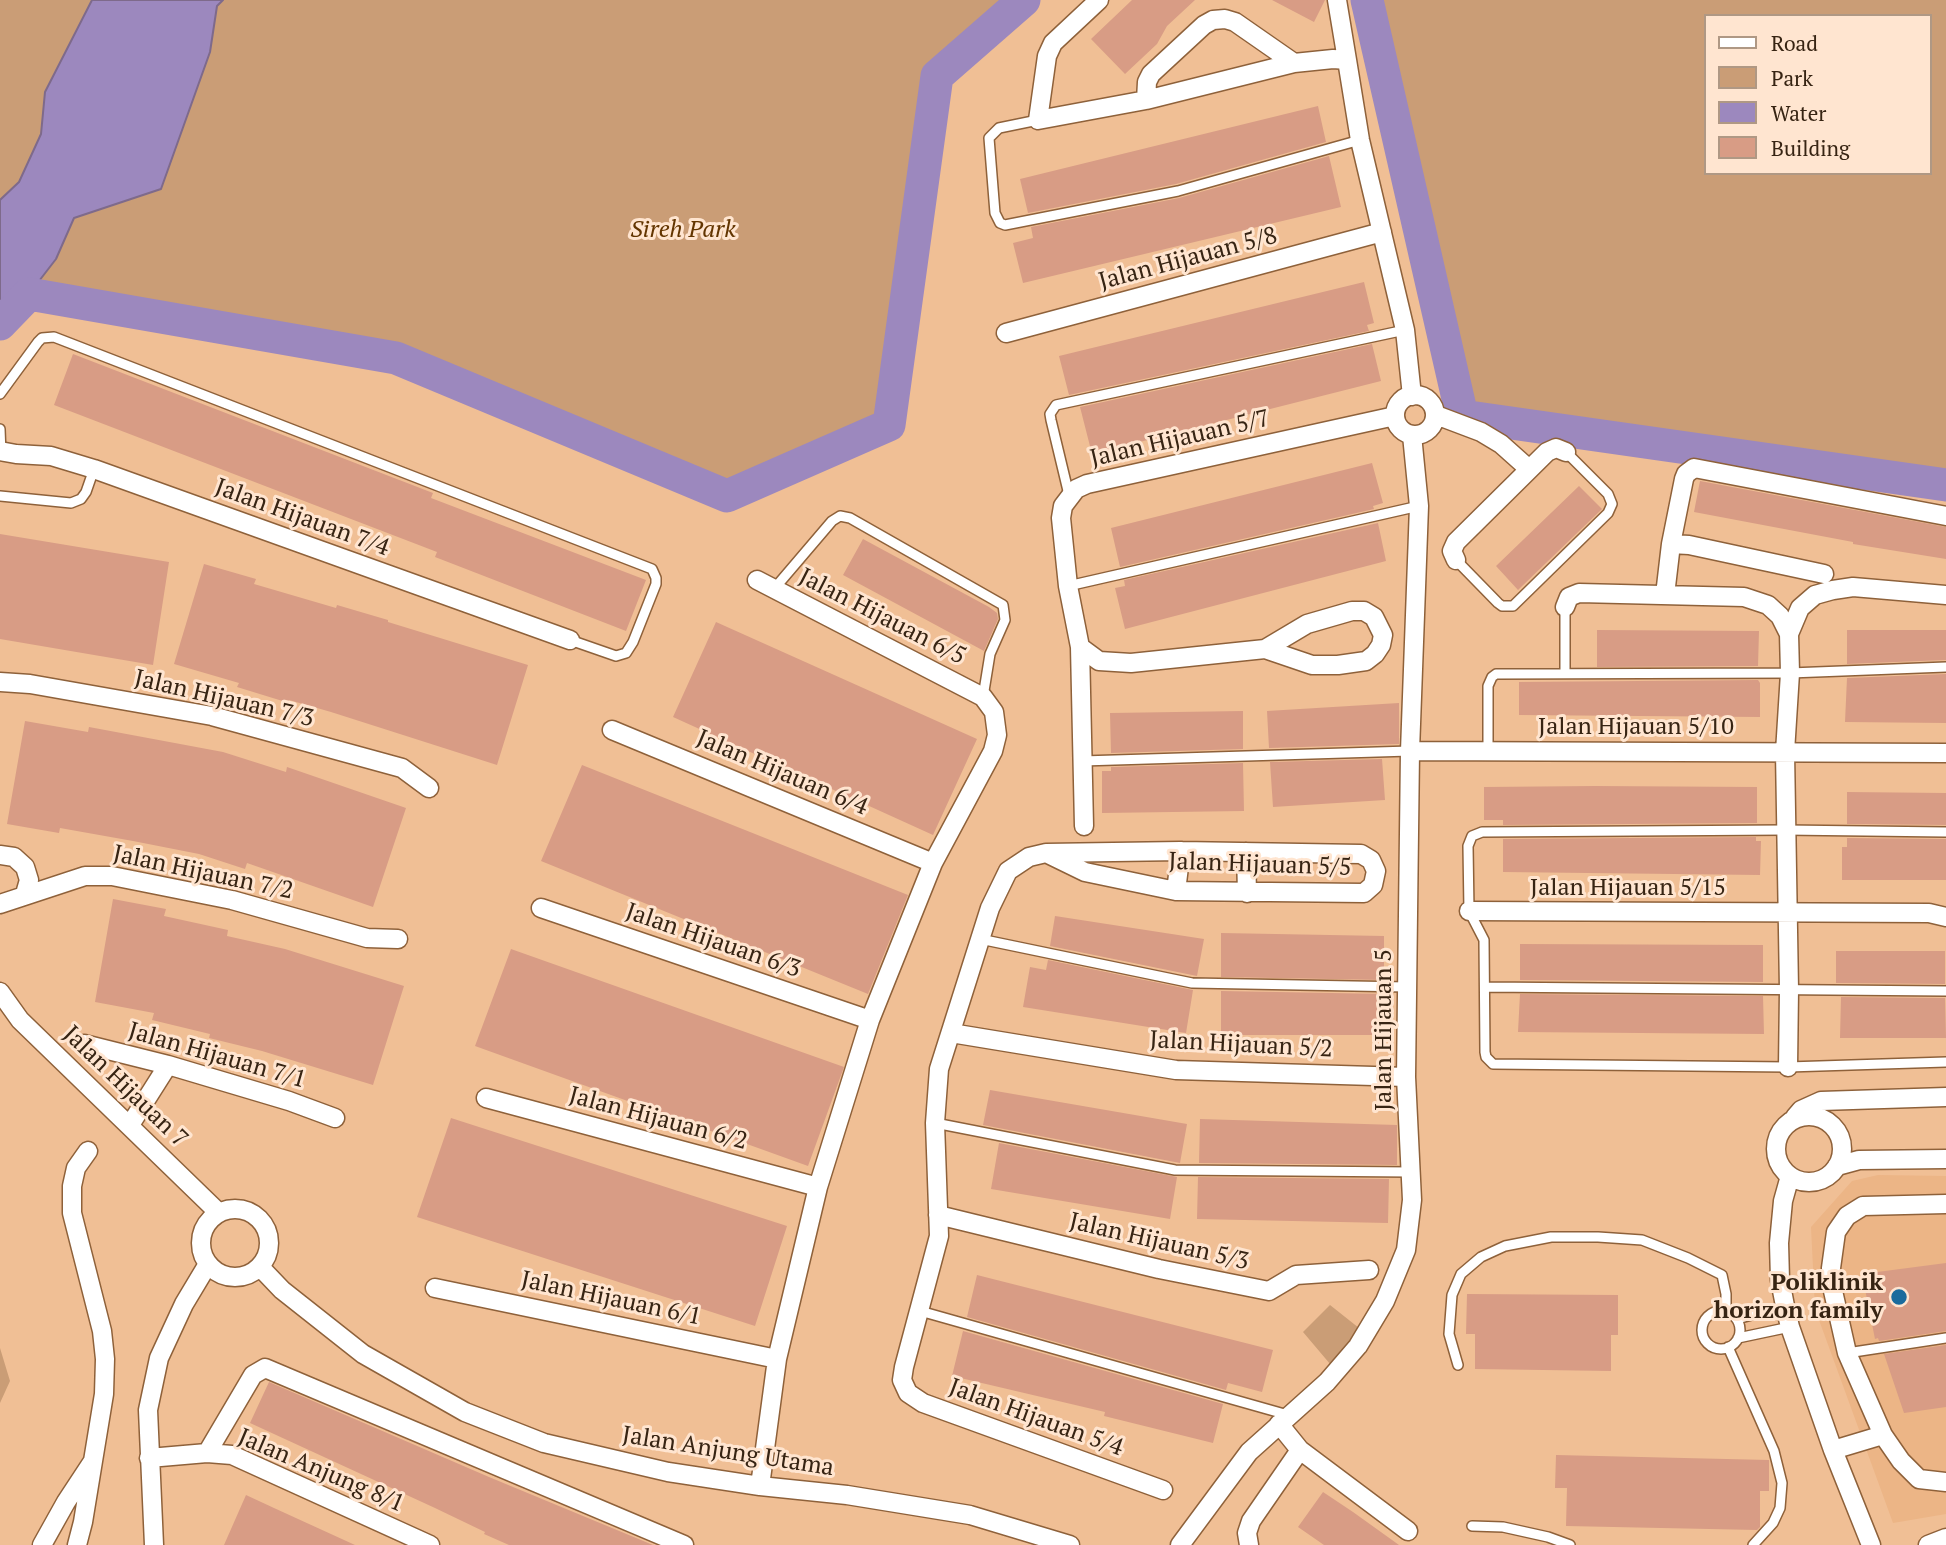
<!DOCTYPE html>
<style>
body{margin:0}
#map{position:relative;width:1946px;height:1545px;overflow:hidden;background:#f0bf95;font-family:"PT Serif",serif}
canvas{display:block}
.legend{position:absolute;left:1704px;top:14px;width:228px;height:161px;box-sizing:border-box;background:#ffe5d0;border:2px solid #af9884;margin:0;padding:9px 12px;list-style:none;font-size:21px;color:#372413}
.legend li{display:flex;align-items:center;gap:14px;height:35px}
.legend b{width:35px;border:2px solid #af9884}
</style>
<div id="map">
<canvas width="1946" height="1545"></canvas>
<ul class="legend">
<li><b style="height:9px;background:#fff"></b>Road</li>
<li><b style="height:19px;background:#ca9d76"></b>Park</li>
<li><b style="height:19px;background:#9c88be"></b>Water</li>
<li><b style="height:19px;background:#d89c85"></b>Building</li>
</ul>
</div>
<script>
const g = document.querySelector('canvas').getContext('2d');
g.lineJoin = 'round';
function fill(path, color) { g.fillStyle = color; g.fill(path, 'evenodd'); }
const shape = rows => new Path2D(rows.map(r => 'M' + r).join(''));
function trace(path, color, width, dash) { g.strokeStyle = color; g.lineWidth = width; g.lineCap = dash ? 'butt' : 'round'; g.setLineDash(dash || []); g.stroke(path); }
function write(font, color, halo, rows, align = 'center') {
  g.font = font + ' "PT Serif",serif'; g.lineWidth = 6; g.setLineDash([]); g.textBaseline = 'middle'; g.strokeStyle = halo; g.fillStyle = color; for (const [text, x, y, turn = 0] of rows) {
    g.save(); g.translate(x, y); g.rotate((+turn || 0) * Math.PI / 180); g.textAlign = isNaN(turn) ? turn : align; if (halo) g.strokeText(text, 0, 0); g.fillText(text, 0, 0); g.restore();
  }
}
fill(shape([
 [1878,1175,1946,1176,1946,1514,1893,1523,1815,1309,1811,1227,1852,1181]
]), '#ecb586');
fill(shape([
 [0,0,92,0,45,92,41,134,19,182,0,200],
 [223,0,1024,0,937,76,889,425,727,496,396,358,29,294,56,259,74,218,161,189,210,52,217,6],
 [1367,0,1946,0,1946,485,1462,416],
 [1706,16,1930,16,1930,173,1706,173],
 [1330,1305,1359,1328,1336,1371,1303,1332],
 [0,1348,10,1381,0,1403]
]), '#ca9d76');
const water = shape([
 [92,0,223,0,217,6,210,52,161,189,74,218,56,259,29,294,0,324,0,200,19,182,41,134,45,92,92,0]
]);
fill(water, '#9c88be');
trace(water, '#7e6a8b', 2);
trace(shape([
 [1367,0,1462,416,1946,485],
 [0,324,29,294,396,358,727,496,889,425,937,76,1024,0]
]), '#9c88be', 33);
fill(shape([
 [1132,0,1195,0,1167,26,1157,44,1125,74,1091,39],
 [1272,0,1325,0,1314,22],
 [1318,106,1326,142,1176,184,1028,213,1020,179],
 [1329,156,1341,207,1023,283,1013,243,1033,238,1031,227,1179,198],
 [1364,282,1374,323,1367,325,1369,331,1069,395,1059,356],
 [1372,344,1381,381,1092,454,1080,407],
 [73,354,433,493,431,498,646,580,626,631,435,557,437,552,54,405],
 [1372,463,1383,503,1373,506,1374,509,1120,567,1111,528],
 [1700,481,1946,527,1946,559,1853,544,1853,542,1694,512],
 [1579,486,1602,509,1518,590,1496,566],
 [1378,523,1386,561,1125,629,1115,588,1125,586,1124,580],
 [0,534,169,562,153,665,0,639],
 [863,539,989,607,997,613,998,619,984,651,843,575],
 [204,564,256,579,254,584,336,608,337,605,388,620,388,622,528,665,497,765,331,712,289,700,289,703,237,687,239,683,174,664],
 [716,622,977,739,933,835,673,717],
 [1597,630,1759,631,1758,666,1597,667],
 [1847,630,1946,630,1946,660,1847,664],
 [1946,674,1946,723,1845,722,1847,678],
 [1758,680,1760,683,1760,717,1519,715,1519,682],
 [1399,703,1399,744,1269,748,1267,711],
 [1243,711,1243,749,1111,753,1110,713],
 [25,721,88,732,89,727,223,752,286,772,287,767,406,808,373,907,247,863,245,869,199,854,133,841,60,828,59,833,7,824],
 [1382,759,1385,800,1273,807,1270,762],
 [1243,763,1244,811,1102,813,1102,771,1111,771,1111,767],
 [582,765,908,895,868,994,541,861],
 [1595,786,1757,787,1757,823,1503,825,1503,820,1484,820,1484,787],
 [1847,792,1946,793,1946,825,1847,824],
 [1756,837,1756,841,1761,841,1760,875,1503,872,1503,839],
 [1847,838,1946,839,1946,880,1842,880,1842,847,1847,847],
 [113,899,166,909,164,916,228,930,227,936,285,949,404,986,373,1085,262,1051,209,1038,210,1034,152,1020,154,1013,95,1002],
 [1055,916,1204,939,1197,976,1050,946],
 [1221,933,1384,936,1384,980,1221,977],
 [1520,944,1763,945,1763,982,1520,980],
 [511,949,844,1067,808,1166,475,1046],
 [1836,951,1945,951,1945,984,1836,983],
 [1048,960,1193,990,1186,1033,1023,1007,1030,967,1046,970],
 [1221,991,1387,994,1387,1035,1221,1035],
 [1520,994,1763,996,1764,1034,1518,1032],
 [1841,997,1945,998,1946,1038,1840,1038],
 [990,1090,1187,1124,1180,1163,983,1125],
 [451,1118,787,1226,755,1326,417,1217],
 [1200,1119,1397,1125,1397,1165,1199,1163],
 [999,1143,1177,1177,1170,1219,991,1189],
 [1198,1177,1389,1179,1388,1223,1197,1219],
 [1946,1263,1946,1331,1879,1341,1878,1338,1875,1339,1862,1274],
 [977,1275,1273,1350,1262,1392,1228,1383,1226,1390,967,1317],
 [1467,1294,1618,1295,1618,1335,1611,1335,1611,1371,1475,1369,1475,1334,1466,1334],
 [963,1331,1223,1404,1213,1443,1104,1416,1105,1412,952,1376],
 [1946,1345,1946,1407,1904,1413,1884,1354],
 [269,1382,489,1477,653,1545,509,1545,484,1534,485,1532,435,1508,250,1423],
 [1556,1455,1769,1460,1769,1491,1760,1491,1760,1527,1757,1530,1566,1526,1567,1488,1555,1488],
 [1323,1492,1353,1512,1399,1545,1324,1545,1298,1527],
 [246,1495,274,1508,355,1545,224,1545]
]), '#d89c85');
const lane = shape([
 [1038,120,999,128,989,138,995,213,1000,223,1005,225,1178,191,1360,140],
 [0,394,38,342,42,338,54,337,652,569,656,578,656,584,633,642,626,653,616,656,570,640],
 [0,429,1,454],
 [1069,495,1051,420,1050,414,1056,405,1405,330],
 [0,496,71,503,81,499,86,492,94,469],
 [1456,560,1498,603,1502,606,1513,606,1608,513,1612,504,1608,494,1566,452],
 [1068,586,1419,506],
 [774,589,832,521,840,516,850,518,1003,605,1005,620,990,654,983,697],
 [1565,673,1565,607],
 [1488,751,1488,686,1492,677,1496,674,1790,673,1946,667],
 [1082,761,1410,751],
 [1946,832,1785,830,1482,832,1472,836,1468,846,1469,911,1484,940,1485,1052,1486,1057,1493,1064,1788,1067,1946,1062],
 [980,939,1192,983,1407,987],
 [1485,987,1946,991],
 [935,1123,1175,1170,1411,1172],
 '1702 1330a19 19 0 1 1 38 0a19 19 0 1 1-38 0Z',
 [920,1311,1288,1415],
 [1737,1319,1785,1306],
 [1738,1338,1790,1327],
 [1728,1347,1774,1451,1782,1483,1780,1508,1773,1523,1753,1545],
 [1847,1353,1946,1338],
 [1458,1365,1449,1334,1452,1295,1461,1274,1481,1257,1505,1246,1551,1237,1598,1237,1642,1240,1688,1258,1722,1275,1726,1294,1726,1312],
 [1472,1526,1503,1527,1548,1537,1570,1545]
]);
const street = shape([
 [1099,0,1053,43,1047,56,1038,120,1146,100,1294,63,1333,59,1347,60,1360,140,1405,330,1412,396],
 [1337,0,1347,60],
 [1146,100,1147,82,1151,74,1204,25,1213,20,1225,19,1235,22,1294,63],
 [1006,333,1382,232],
 '1395 415a20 20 0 1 1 40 0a20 20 0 1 1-40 0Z',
 [1436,415,1481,432,1501,444,1529,469],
 [0,451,16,454,51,456,94,469,570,640],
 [1671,544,1684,479,1686,474,1694,468,1946,516],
 [1456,560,1452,551,1456,542,1547,452,1556,448,1566,452],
 [757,580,983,697,994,712,997,735,993,751,933,863,870,1020,818,1187,777,1359,760,1486],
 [1665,595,1671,544,1689,545,1824,574],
 [1565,607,1569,597,1579,593,1744,597,1768,605,1780,616,1789,634,1790,673,1785,752,1789,990,1788,1067],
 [1789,634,1800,608,1815,595,1833,590,1853,587,1946,595],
 [1080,647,1084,826],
 [1265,649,1312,665,1338,665,1366,661,1375,654,1381,645,1383,635,1374,617,1364,611,1352,611,1307,624,1265,649,1131,663,1099,661,1080,647,1068,586,1061,518,1063,506,1076,489,1087,484,1395,416],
 [0,682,30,684,212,716,402,768,429,788],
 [612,730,933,863],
 [1410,751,1946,753],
 [1246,852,1247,893],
 [1046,853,1085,872,1176,891,1364,893,1373,885,1376,871,1371,860,1361,854,1181,851,1046,853,1029,857,1008,871,990,908,939,1069,935,1123,939,1236,904,1367,902,1380,908,1393,923,1403,1163,1490],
 [0,855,14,857,25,867,29,880,25,894],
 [1176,891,1181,851],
 [0,904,85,876,112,876,232,900,367,938,398,939],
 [541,908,870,1020],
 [1469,911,1929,913,1946,917],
 [0,992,20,1020,219,1213],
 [951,1033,1176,1070,1406,1077],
 [84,1044,168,1065,289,1101,335,1118],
 [486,1098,818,1187],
 '1776 1149a33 33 0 1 1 66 0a33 33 0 1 1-66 0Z',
 [1795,1117,1801,1110,1821,1101,1946,1097],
 [130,1125,168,1065],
 [88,1151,76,1168,72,1186,72,1213,102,1331,105,1359,104,1394,93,1461],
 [1837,1166,1859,1160,1946,1159],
 [1790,1176,1783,1201,1779,1243,1780,1280,1785,1306,1790,1327,1833,1450,1871,1545],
 [1946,1204,1863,1206,1847,1216,1836,1232,1831,1268,1833,1291,1847,1353,1883,1435,1901,1461,1919,1479,1946,1482],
 '201 1243a34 34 0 1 1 68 0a34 34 0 1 1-68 0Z',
 [938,1215,1159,1269,1269,1291,1296,1275,1369,1270],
 [260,1267,282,1290,363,1354,465,1412,544,1443,668,1472,760,1486,847,1495,970,1515,1070,1545],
 [435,1288,777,1359],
 [1279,1424,1300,1450,1408,1531],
 [1833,1450,1883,1435],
 [207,1453,253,1375,265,1368,684,1545],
 [149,1458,207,1453,232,1455,430,1545],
 [42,1545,66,1502,93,1461,83,1522,77,1545],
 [154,1545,148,1410,159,1358,184,1304,208,1264],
 [1180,1545,1249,1452,1327,1382,1358,1346,1385,1301,1406,1250,1412,1200,1406,1077,1410,751,1419,506,1412,435],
 [1249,1545,1247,1533,1251,1521,1300,1450],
 [1928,1545,1946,1538]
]);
trace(lane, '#8e613a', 12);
trace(street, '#8e613a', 21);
trace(lane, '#fff', 9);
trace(street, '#fff', 18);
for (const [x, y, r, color] of [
 [1899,1297,9,"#1a6b9d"]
]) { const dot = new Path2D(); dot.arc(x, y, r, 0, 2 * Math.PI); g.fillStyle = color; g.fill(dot); trace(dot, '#ffe5d0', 2.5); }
write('italic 24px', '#633500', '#ffe5d0', [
 ["Sireh Park",683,230]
]);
write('24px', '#372413', '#ffe5d0', [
 ["Jalan Hijauan 5/8",1188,259,-15],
 ["Jalan Hijauan 5/7",1180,439,-13],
 ["Jalan Hijauan 7/4",302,518,20],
 ["Jalan Hijauan 6/5",882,617,27],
 ["Jalan Hijauan 7/3",224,699,13],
 ["Jalan Hijauan 5/10",1636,727],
 ["Jalan Hijauan 6/4",782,773,23],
 ["Jalan Hijauan 5/5",1260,865,2],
 ["Jalan Hijauan 7/2",203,873,12],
 ["Jalan Hijauan 5/15",1628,888],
 ["Jalan Hijauan 6/3",713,941,19],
 ["Jalan Hijauan 5",1384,1030,-90],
 ["Jalan Hijauan 5/2",1241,1045,3],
 ["Jalan Hijauan 7/1",217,1056,16],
 ["Jalan Hijauan 7",125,1087,44],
 ["Jalan Hijauan 6/2",658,1119,15],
 ["Jalan Hijauan 5/3",1159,1242,13],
 ["Jalan Hijauan 6/1",611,1299,12],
 ["Jalan Hijauan 5/4",1036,1418,20],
 ["Jalan Anjung Utama",728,1452,9],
 ["Jalan Anjung 8/1",321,1471,23]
]);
write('bold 24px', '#372413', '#ffe5d0', [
 ["Poliklinik",1883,1283],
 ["horizon family",1883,1311]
], 'right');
</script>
